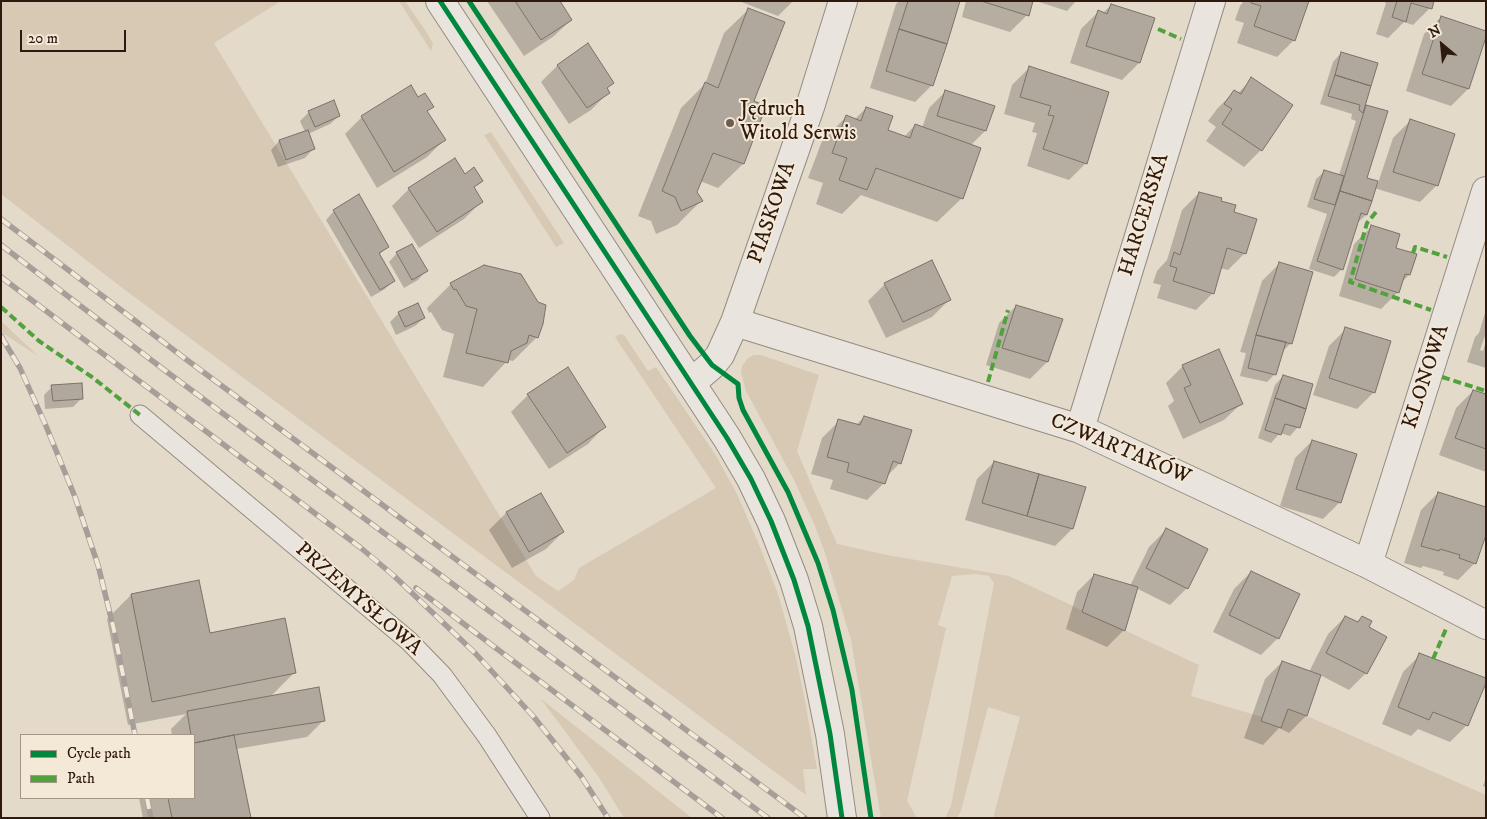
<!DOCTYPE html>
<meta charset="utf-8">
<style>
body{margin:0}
#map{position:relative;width:1487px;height:819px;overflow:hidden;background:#e4daca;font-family:"IM FELL DW Pica",serif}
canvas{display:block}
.frame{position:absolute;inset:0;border:2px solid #2e190f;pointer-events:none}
.legend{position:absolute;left:20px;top:734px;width:175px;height:65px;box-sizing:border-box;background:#f4e8d6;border:1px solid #a59586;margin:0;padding:6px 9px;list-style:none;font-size:15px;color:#2e190f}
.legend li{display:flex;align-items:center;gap:10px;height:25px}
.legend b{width:25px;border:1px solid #a59586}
.north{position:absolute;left:1417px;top:20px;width:50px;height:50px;-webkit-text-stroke:4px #f4e8d6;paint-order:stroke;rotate:332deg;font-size:14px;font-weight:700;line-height:20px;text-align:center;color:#2e190f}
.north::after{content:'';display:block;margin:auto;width:18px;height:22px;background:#2e190f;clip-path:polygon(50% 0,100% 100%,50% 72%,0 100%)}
.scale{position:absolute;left:20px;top:30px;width:106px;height:22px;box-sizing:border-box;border:2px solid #2e190f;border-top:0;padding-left:6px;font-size:15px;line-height:18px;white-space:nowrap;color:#2e190f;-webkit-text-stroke:4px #f4e8d6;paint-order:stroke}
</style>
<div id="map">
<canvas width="1487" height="819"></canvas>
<div class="frame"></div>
<ul class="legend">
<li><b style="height:6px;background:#00873e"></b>Cycle path</li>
<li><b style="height:6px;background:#52a13f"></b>Path</li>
</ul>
<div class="north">N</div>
<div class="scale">20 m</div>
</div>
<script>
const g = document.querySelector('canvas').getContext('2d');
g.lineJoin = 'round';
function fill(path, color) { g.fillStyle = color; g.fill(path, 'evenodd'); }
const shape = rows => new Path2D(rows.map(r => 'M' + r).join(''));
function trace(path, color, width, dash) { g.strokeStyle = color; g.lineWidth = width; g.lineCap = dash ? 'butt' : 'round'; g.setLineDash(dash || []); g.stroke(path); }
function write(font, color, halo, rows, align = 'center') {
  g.font = font + ' "IM FELL DW Pica",serif'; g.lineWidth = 4; g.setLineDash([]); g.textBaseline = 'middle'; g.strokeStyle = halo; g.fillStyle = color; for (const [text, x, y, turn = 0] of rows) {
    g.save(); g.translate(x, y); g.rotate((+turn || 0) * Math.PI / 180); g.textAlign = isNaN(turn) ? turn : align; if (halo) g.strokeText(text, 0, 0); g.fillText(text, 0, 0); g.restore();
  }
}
fill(shape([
 [1,1,281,1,214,43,536,576,558,591,574,580,579,568,716,488,615,337,620,334,624,335,648,371,656,367,715,454,737,494,760,547,778,594,796,658,805,701,817,769,803,769,806,795,121,287,1,194],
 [399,1,405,1,427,33,433,44,431,51],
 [491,132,564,243,556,247,484,135],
 [1,321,38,356,1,332],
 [754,355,761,355,819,375,797,451,837,544,887,555,1009,576,1199,665,1191,696,1262,717,1288,709,1307,716,1486,795,1486,818,993,818,1020,717,988,707,961,811,957,818,945,818,951,806,994,583,989,576,976,574,952,576,938,625,946,628,907,801,917,818,881,818,851,640,824,550,815,526,794,480,746,391,741,372,742,366,748,358],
 [541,699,692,818,624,818,598,776]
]), '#d7c9b4');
fill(shape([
 [487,1,558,1,571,20,554,36,524,56],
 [739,1,793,1,778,16],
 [899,1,959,1,932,85,915,102,870,88,896,4],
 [966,1,1033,1,1030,4,1027,15,1010,32,962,17],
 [1036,1,1076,1,1067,11],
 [1244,1,1308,1,1294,40,1277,57,1237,43,1244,23,1235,20,1240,6],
 [1382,1,1433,1,1430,8,1413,25,1404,22,1388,38,1376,34,1386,3],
 [1111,5,1139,63,1122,80,1070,63,1081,29,1098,12,1103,13],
 [749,9,753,102,765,107,743,164,718,188,700,181,696,192,701,201,677,225,656,234,651,221,638,216,681,108,705,84,724,33],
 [1441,17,1486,33,1468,89,1451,106,1406,91,1424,34],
 [1341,53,1364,106,1386,112,1366,179,1378,183,1393,138,1410,121,1437,185,1420,202,1374,188,1366,215,1357,223,1342,269,1334,277,1309,269,1327,214,1307,207,1316,179,1325,171,1339,175,1356,121,1351,119,1352,114,1320,104,1333,62],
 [558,65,612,83,606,89,608,93,591,110,569,124,541,82],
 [1029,68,1086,163,1069,180,1027,166,1037,133,1032,132,1035,123,1004,114,1012,85],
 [1252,79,1261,150,1244,167,1206,141,1216,127,1208,121,1217,109,1234,92,1237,94],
 [410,87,418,99,432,107,426,112,444,140,427,157,377,188,345,134,362,117],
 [946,91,985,131,971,145,962,198,937,222,861,195,842,214,816,204,823,183,808,178,822,141,846,117,854,120,866,108,887,131,904,137,915,125,922,128,929,108],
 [309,112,339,116,330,124,308,134,313,149,305,158,278,167,271,150,279,141,305,132,300,121],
 [465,175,481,181,473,188,481,202,464,219,419,248,392,206,409,189],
 [1199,193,1220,202,1232,213,1245,253,1228,270,1220,268,1213,293,1196,310,1157,298,1161,285,1153,283,1157,271,1167,260,1182,210],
 [334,211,388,246,379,255,394,280,385,289,371,297,326,220],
 [1371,227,1409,275,1400,284,1398,292,1381,309,1339,296,1354,244],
 [397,253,426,271,418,280,404,288,389,262],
 [931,262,949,300,932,317,886,338,868,301,885,284],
 [1279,264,1291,343,1282,352,1275,374,1267,382,1240,376,1246,353,1240,352,1262,281],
 [451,284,537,337,513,361,508,360,483,387,443,377,454,334,442,330,431,312,429,313,427,308],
 [418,304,424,318,415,326,396,335,390,322,399,313],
 [1016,306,1047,362,1030,379,986,365,999,323],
 [1485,313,1486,333,1480,350,1483,351,1486,341,1486,368,1467,362,1475,337,1479,333],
 [1346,329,1374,392,1357,409,1313,395,1329,346],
 [1183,366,1242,403,1224,420,1183,439,1168,406,1174,401,1166,383],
 [568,369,604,427,588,444,549,469,511,412,528,395],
 [1283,376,1298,427,1290,436,1280,433,1271,443,1258,438,1275,385],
 [52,387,82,398,73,407,45,409,44,395],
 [1473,391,1486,396,1486,472,1439,455,1456,408],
 [864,417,900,463,886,477,884,483,867,500,830,489,833,480,811,474,822,438,839,421,856,425],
 [1312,441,1340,502,1323,519,1280,506,1295,458],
 [994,462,1072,529,1055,546,965,520,977,479],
 [1438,493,1475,563,1458,580,1443,575,1444,572,1423,566,1421,568,1404,563,1421,510],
 [540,494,563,532,546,549,512,568,489,530,506,513],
 [1166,530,1187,588,1170,605,1136,588,1124,630,1107,647,1066,629,1077,592,1094,575,1130,586,1149,547],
 [1251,572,1278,638,1261,655,1213,632,1234,589],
 [131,595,209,635,294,673,270,697,324,720,307,737,236,749,250,818,143,818,139,798,194,798,194,735,172,735,171,729,186,714,128,725,107,619],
 [1345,617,1356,623,1362,617,1368,628,1366,673,1349,690,1320,675,1306,716,1289,733,1279,728,1263,745,1244,738,1265,679,1282,662,1309,672,1328,634],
 [1420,655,1467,725,1450,742,1418,729,1411,736,1382,724,1403,672],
 [1486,778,1486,787,1483,786]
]), '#0003');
const building = shape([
 [515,1,560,1,572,20,541,40,515,1],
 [908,1,960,1,947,44,899,29,908,1],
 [981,1,1033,1,1029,16,981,1],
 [1251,1,1309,1,1295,41,1254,26,1261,6,1251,3,1251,1],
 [1397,1,1434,1,1432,9,1411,3,1406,22,1392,17,1397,1],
 [1111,4,1155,18,1140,63,1086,46,1098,10,1107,14,1111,4],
 [748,8,785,22,754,101,766,106,744,164,713,153,697,192,703,201,681,211,675,197,662,191,705,82,718,88,748,8],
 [1441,16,1486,31,1486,37,1469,89,1422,74,1441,16],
 [899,29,947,44,933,86,886,71,899,29],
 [588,43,614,83,607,88,610,93,587,108,557,65,588,43],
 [1341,52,1378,63,1371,86,1335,75,1341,52],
 [1029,66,1109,92,1087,164,1043,149,1054,116,1048,115,1051,106,1020,97,1029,66],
 [1335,75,1371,86,1363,113,1359,110,1360,105,1328,96,1335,75],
 [1251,77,1293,105,1262,151,1222,124,1232,109,1224,104,1234,90,1241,94,1251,77],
 [411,85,418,97,425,93,434,107,427,111,446,140,394,172,361,116,411,85],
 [945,90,995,106,986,131,937,116,945,90],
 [334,100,340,116,315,127,308,111,334,100],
 [1366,105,1388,111,1367,178,1378,181,1372,201,1340,191,1366,105],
 [866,107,893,116,888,130,910,138,915,124,981,148,963,199,876,168,867,190,839,180,847,158,832,153,846,115,861,121,866,107],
 [1410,119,1455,134,1438,186,1393,172,1410,119],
 [308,130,315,149,286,160,279,140,308,130],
 [455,158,465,174,474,167,483,181,474,187,483,202,437,232,408,188,455,158],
 [1324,170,1344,176,1335,205,1314,199,1324,170],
 [1340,191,1372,201,1367,215,1361,213,1343,270,1317,261,1340,191],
 [1199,192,1222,198,1221,201,1236,205,1234,212,1257,219,1246,254,1227,248,1214,294,1173,281,1177,268,1170,266,1174,252,1180,255,1199,192],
 [359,194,389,247,379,253,395,281,380,290,333,210,359,194],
 [1371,225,1400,234,1396,248,1417,254,1410,275,1405,274,1399,293,1355,279,1371,225],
 [412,244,428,271,412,280,396,252,412,244],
 [932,260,951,300,903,322,884,283,932,260],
 [1279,262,1313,272,1292,344,1256,335,1279,262],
 [484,265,521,274,538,302,546,305,543,324,538,338,529,335,527,343,511,351,508,363,466,353,477,309,466,306,456,289,454,290,450,283,484,265],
 [418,303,425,318,405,327,398,312,418,303],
 [1016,305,1063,319,1048,362,1002,348,1016,305],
 [1345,327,1391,341,1375,393,1329,378,1345,327],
 [1256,335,1286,342,1276,375,1248,368,1256,335],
 [1219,349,1243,404,1200,423,1184,388,1191,385,1182,365,1219,349],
 [568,367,606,427,567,453,527,394,568,367],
 [1283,375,1313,384,1306,409,1275,398,1283,375],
 [82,383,83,399,53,401,51,385,82,383],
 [1473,390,1486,394,1486,449,1455,438,1473,390],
 [1275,398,1306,409,1300,428,1285,424,1281,435,1265,430,1275,398],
 [864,416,912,430,901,464,893,461,885,484,847,472,849,463,827,457,838,419,860,425,864,416],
 [1312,440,1357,454,1341,503,1296,489,1312,440],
 [994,461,1039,474,1027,516,982,503,994,461],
 [1039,474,1086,487,1073,529,1027,516,1039,474],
 [1438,492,1486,507,1486,535,1476,564,1459,558,1460,555,1440,549,1439,551,1421,546,1438,492],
 [541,493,564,532,529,552,506,512,541,493],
 [1166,528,1208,549,1188,589,1146,568,1166,528],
 [1251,571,1300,594,1279,639,1229,615,1251,571],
 [1094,574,1138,587,1125,631,1082,612,1094,574],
 [199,580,210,633,285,618,296,673,152,702,131,594,199,580],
 [1345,616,1358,622,1362,616,1372,621,1369,627,1387,637,1367,674,1326,653,1345,616],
 [1419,653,1486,678,1486,683,1468,726,1433,712,1429,720,1398,707,1419,653],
 [1282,661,1321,675,1307,716,1288,709,1281,728,1261,721,1282,661],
 [319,687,325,721,234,735,194,743,194,735,191,735,187,711,319,687],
 [234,735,251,818,172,818,168,798,194,798,194,743,234,735]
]);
fill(building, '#b0a79d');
trace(building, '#7a7269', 1);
const service = shape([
 [140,415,409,641,442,675,487,736,540,818]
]);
const minor = shape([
 [735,322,1080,429,1368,564,1486,625],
 [691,383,712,365,720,355,735,322,810,107,843,1],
 [1080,429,1211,1],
 [1368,564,1486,191]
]);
const tertiary = shape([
 [440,1,727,438,751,479,771,521,794,580,808,626,830,734,842,818]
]);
trace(service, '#948c81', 21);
trace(minor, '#948c81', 30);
trace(tertiary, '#948c81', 30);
trace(service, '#e9e4dd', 19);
trace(minor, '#e9e4dd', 28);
trace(tertiary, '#e9e4dd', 28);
const rail = shape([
 [1,219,187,360,805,818],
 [1,245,167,372,768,818],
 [1,277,361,548,393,575,475,653,533,716,581,776,608,818],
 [1,336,20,368,46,426,75,497,98,565,114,630,135,735],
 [416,588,722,818],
 [147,798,151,818]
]);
trace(rail, '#a69f99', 5.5);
trace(rail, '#f4e8d6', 4, [11]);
trace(shape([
 [1158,29,1181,39],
 [1376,212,1367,223,1350,282,1431,310],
 [1413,253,1415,247,1447,257],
 [1,307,39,341,92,377,140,415],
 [1442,377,1486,391],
 [988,382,1008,310],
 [1433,659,1446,629]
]), '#52a13f', 4, [8, 4]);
trace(shape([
 [440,1,727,438,751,479,771,521,794,580,808,626,830,734,842,818],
 [469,1,690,336,712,365,738,384,739,398,743,410,788,492,818,563,833,610,852,690,871,818]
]), '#00873e', 5);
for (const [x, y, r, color] of [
 [730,123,5,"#6e5d50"]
]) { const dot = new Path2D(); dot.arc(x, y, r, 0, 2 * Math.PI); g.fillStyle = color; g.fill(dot); trace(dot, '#f4e8d6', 2); }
write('21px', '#2e190f', '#f4e8d6', [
 ["Jędruch",740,111],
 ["Witold Serwis",740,135]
], 'left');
write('21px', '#2e190f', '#f4e8d6', [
 ["PIASKOWA",773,213,-71],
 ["HARCERSKA",1145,215,-73],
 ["KLONOWA",1427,377,-72],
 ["CZWARTAKÓW",1120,450,23],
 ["PRZEMYSŁOWA",358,600,41]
]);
</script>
